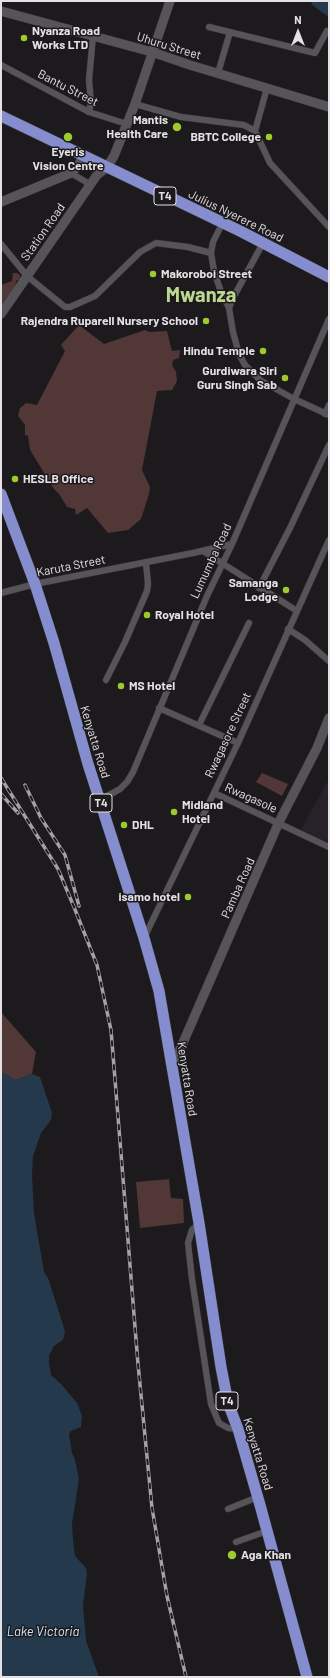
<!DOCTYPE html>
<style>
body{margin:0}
#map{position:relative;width:330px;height:1678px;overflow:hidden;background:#1c1a1d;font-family:Barlow,sans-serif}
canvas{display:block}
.frame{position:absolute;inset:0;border:2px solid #e3e1e3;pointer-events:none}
.north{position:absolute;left:278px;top:12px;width:40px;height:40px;-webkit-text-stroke:3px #1c1a1d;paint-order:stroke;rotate:0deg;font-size:11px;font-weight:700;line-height:16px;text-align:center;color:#e3e1e3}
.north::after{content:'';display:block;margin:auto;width:14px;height:18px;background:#e3e1e3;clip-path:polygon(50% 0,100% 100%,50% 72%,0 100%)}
</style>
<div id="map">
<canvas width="330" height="1678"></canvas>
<div class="frame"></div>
<div class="north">N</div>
</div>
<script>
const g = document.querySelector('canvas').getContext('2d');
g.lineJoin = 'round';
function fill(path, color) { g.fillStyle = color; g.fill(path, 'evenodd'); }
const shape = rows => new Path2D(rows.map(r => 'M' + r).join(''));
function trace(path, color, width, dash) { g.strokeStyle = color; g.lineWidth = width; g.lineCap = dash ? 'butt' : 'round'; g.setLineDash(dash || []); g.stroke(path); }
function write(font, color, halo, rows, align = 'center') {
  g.font = font + ' Barlow,sans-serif'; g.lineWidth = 3; g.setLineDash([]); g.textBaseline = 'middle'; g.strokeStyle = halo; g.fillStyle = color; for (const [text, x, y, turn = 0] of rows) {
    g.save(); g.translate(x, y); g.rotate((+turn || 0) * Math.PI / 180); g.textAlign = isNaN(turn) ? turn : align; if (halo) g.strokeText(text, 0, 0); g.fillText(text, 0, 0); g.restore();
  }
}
fill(shape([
 [329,779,329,843,301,829]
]), '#27222a');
fill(shape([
 [13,273,17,273,20,275,20,279,16,281,15,286,3,305,1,305,1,285,12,281],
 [79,325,104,344,145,330,149,332,167,331,172,351,180,350,179,358,173,360,172,365,176,372,177,381,172,390,157,391,142,470,150,487,149,494,141,519,128,530,108,533,87,508,76,515,75,509,67,507,59,494,54,489,30,450,28,436,25,435,25,425,18,416,20,408,26,403,37,405,65,351,61,345],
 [262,773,288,784,282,796,256,782],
 [1,1012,36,1052,32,1074,15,1080,1,1072],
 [169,1179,171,1198,183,1199,184,1223,140,1228,136,1182]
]), '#513736');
fill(shape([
 [1,1072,15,1080,32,1074,40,1077,52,1113,51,1120,41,1133,33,1156,32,1175,34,1213,44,1272,48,1278,65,1331,63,1340,54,1346,49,1355,49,1363,51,1375,62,1385,77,1403,82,1416,81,1427,71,1431,69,1434,72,1453,75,1460,79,1479,72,1524,73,1540,75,1556,86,1568,87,1574,83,1605,86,1641,99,1677,1,1677]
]), '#243a4c');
trace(shape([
 [317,1,329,10]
]), '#243a4c', 12);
const street = shape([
 [209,27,315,53,327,31],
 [1,65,89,112,127,124],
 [218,73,230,32],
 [135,104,181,117,244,125,255,131],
 [89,112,91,102,89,80,93,36],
 [255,131,270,163,329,227],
 [255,131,267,88],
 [71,173,86,182,90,187],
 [222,224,213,242,211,253,214,271,221,292,229,308],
 [263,243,233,298,229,308,233,332,239,354,245,365,260,380,294,399,329,415],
 [1,244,27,276,65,307,70,307,95,296,140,252,156,243,188,247,211,253],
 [325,414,329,405],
 [203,551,297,611],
 [259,588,290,528,329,445],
 [1,593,35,584,193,553,232,544],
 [288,629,305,640,329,661],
 [106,680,125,642,147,591,148,584,146,563],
 [159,708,238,743],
 [199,725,249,623],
 [214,793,329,847],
 [100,800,120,789,127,782,133,772,207,596,232,544,329,319],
 [144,938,238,743,329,540],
 [199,1223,192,1230,188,1243,192,1279,211,1404,219,1423,228,1428,238,1429],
 [228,1509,258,1497],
 [236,1542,267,1531]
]);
const secondary = shape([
 [1,11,152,52,190,65,329,107],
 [1,202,71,173,78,166,83,156],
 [1,314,97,175,107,167,114,156,135,104,170,1],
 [172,1068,279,822,317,748,329,718]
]);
const highway = shape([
 [1,116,240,231,329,277],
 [1,494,35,584,54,643,88,764,144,938,159,991,199,1223,221,1367,228,1403,238,1429,260,1505,307,1677]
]);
trace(street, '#373638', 7);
trace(secondary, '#373638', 10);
trace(highway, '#373638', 12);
trace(street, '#565458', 6);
trace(secondary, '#565458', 9);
trace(highway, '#858dcf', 11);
const rail = shape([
 [1,778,58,869,74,907,97,965,111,1030,138,1364,152,1508,167,1596,186,1677],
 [25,785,41,818,65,855,79,906],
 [1,794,18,813]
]);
trace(rail, '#a3a1a3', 3.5);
trace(rail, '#1c1a1d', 2, [6]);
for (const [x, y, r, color] of [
 [24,38,4,"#9eca2e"],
 [177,127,5,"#9eca2e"],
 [68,137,5,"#9eca2e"],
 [269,137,4,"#9eca2e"],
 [153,274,4,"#9eca2e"],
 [206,321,4,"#9eca2e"],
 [263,351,4,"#9eca2e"],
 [285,378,4,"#9eca2e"],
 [15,479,4,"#9eca2e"],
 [286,590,4,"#9eca2e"],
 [147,615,4,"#9eca2e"],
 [121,686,4,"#9eca2e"],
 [174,812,4,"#9eca2e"],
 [124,825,4,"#9eca2e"],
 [188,897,4,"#9eca2e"],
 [232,1555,5,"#9eca2e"]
]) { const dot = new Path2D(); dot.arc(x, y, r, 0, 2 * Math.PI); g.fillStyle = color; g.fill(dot); trace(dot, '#1c1a1d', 1.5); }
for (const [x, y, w] of [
 [165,196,22],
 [101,803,22],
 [227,1401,22]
]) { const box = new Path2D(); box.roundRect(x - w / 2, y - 9, w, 18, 3); g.fillStyle = '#1c1a1d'; g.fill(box); trace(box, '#e3e1e3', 1); }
write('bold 11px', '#e3e1e3', null, [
 ["T4",165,196],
 ["T4",101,803],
 ["T4",227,1401]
]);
write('bold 12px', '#e3e1e3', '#1c1a1d', [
 ["Nyanza Road",32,31],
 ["Works LTD",32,45],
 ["Mantis",168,120,"right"],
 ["Health Care",168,134,"right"],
 ["BBTC College",261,137,"right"],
 ["Eyeris",68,152,"center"],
 ["Vision Centre",68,166,"center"],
 ["Makoroboi Street",161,274],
 ["Rajendra Ruparell Nursery School",198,321,"right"],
 ["Hindu Temple",255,351,"right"],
 ["Gurdiwara Siri",277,371,"right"],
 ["Guru Singh Sab",277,385,"right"],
 ["HESLB Office",23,479],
 ["Samanga",278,583,"right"],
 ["Lodge",278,597,"right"],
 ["Royal Hotel",155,615],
 ["MS Hotel",129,686],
 ["Midland",182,805],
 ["Hotel",182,819],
 ["DHL",132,825],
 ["isamo hotel",180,897,"right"],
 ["Aga Khan",241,1555]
], 'left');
write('12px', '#e3e1e3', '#1c1a1d', [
 ["Uhuru Street",169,46,17],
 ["Bantu Street",68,88,27],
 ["Julius Nyerere Road",236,216,26],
 ["Station Road",43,232,-55],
 ["Lumumba Road",211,561,-65],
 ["Karuta Street",71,566,-11],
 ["Rwagasore Street",228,735,-65],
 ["Kenyatta Road",95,742,73],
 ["Rwagasole",251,798,24],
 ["Pamba Road",238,888,-66],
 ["Kenyatta Road",187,1079,81],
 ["Kenyatta Road",258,1454,73]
]);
write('italic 13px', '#cbe7fe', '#1c1a1d', [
 ["Lake Victoria",43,1632]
]);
write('bold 20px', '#bdd78e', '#1c1a1d', [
 ["Mwanza",201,295]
]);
</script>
